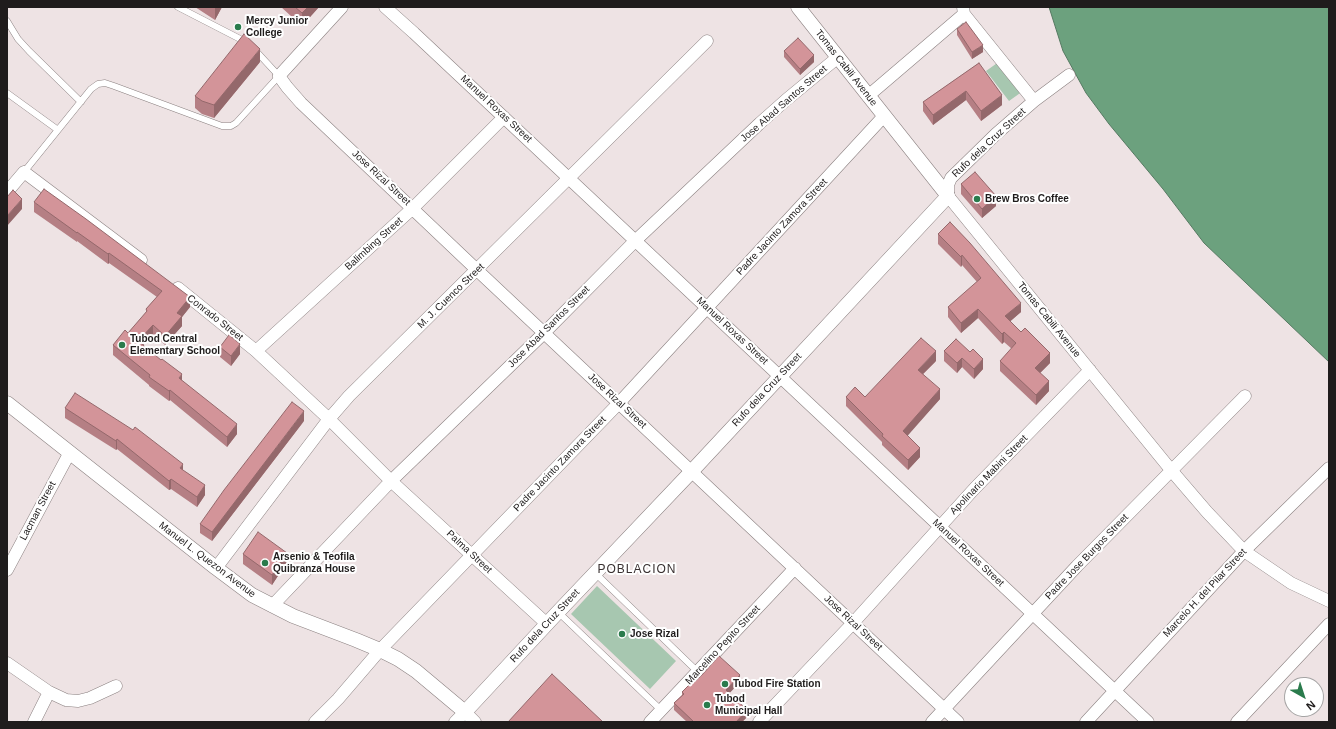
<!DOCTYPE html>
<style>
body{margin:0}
#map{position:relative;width:1336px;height:729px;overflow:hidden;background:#eee3e4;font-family:Helvetica,sans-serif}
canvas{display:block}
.frame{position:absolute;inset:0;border:8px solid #1f1c1c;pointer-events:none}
.north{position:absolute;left:1284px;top:677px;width:40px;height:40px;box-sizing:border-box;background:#fff;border:1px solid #a5a4a4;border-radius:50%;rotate:141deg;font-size:11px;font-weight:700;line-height:16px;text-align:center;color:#1f1c1c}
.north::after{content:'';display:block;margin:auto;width:14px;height:18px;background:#2a7b4c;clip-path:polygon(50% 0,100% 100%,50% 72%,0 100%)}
</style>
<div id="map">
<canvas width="1336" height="729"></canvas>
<div class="frame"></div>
<div class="north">N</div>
</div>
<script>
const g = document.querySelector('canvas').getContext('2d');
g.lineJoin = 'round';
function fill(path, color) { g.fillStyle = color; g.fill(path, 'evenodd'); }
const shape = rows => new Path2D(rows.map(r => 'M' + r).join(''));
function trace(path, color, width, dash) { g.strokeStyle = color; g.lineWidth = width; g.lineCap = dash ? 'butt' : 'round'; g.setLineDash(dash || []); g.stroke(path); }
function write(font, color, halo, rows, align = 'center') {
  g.font = font + ' Helvetica,sans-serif'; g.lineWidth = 4; g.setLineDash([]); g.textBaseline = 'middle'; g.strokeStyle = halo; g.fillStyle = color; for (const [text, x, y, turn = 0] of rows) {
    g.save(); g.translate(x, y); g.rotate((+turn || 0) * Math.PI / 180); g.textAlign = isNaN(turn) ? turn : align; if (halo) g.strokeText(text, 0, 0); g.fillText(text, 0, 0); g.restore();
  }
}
fill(shape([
 [1000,61,1023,91,1009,101,986,71],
 [597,586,676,661,650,689,571,614]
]), '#a7c7b0');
const water = shape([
 [1049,7,1329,7,1329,362,1204,243,1163,189,1109,124,1086,93,1063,51,1049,7]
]);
fill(water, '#6ca17e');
trace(water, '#557961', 1);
const service = shape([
 [178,7,246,42],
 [7,21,18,39,29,51,81,102],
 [7,93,58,130],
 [24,172,91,89,98,84,105,83,114,86,222,126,231,126,236,123,279,76,255,50],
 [595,573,698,672],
 [558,612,661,710]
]);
const minor = shape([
 [342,7,279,76,287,87,301,103,477,270,958,722],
 [385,7,414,33,1148,722],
 [963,7,964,14,1034,101],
 [1069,75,1034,101,996,134,951,178,948,185,948,196,1171,470,1207,512,1244,551,1291,583,1329,601],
 [868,96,964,14],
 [7,192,24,172,141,260],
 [178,288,256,351,329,419,391,481,547,624],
 [256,351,413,208,504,117],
 [216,568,329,419,349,396,707,41],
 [7,570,70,452],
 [272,606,391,481,544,333,635,241,760,123,786,100,837,58],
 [7,663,49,692,66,700,78,701,90,698,116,686],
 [34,722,49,692],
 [315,722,338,699,380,650,619,403,884,116],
 [455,722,465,712,475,722],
 [650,722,795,568],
 [759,722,853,623,974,489,1090,370],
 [932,722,1077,566,1245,396],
 [1086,722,1244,551,1329,468],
 [1237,722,1329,624]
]);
const tertiary = shape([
 [7,403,216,568,252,595,293,616,356,640,380,650,398,659,416,671,465,712,558,612,692,471,948,196,798,7]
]);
trace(service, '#8b8181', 7);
trace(minor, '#8b8181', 13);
trace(tertiary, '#8b8181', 15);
trace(service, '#fff', 6);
trace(minor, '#fff', 12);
trace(tertiary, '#fff', 14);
fill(shape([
 [195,7,222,7,215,20],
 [281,7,319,7,302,26],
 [957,29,983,52,972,59,957,35],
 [784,51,814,62,800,75,784,57],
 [260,62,214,118,202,114,195,108,195,96],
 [979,63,1002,105,981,121,966,100,933,125,923,111,923,102],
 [961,184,996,206,982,218,961,194],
 [34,202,190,307,182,317,182,326,165,345,153,334,143,345,182,381,237,434,227,447,170,400,169,401,149,386,149,385,113,355,113,345,128,333,146,313,146,309,157,297,109,263,108,264,77,241,77,242,34,212],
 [950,222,1021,312,1010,321,1050,363,1040,373,1049,391,1036,405,1000,371,1000,361,1012,349,1004,342,1002,344,978,318,961,333,948,317,948,307,977,282,962,265,961,267,938,244,938,234],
 [956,339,983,369,974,379,962,367,957,373,944,361,944,351],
 [220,347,240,354,231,366,220,357],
 [936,361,923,374,940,399,907,435,920,457,908,470,882,445,882,442,846,406,846,397,865,397],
 [65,408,183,470,205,495,197,507,171,489,169,490,117,449,116,450,65,418],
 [304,421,212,541,200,533,200,524],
 [243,554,287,562,272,585,243,564],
 [740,682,729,693,747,717,742,722,687,722,674,710,674,703,682,695,682,692,692,684]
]), '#b57f84');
fill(shape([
 [215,7,222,7,215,20],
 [308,7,319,7,302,26,302,13],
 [983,45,983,52,972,59,972,52],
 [260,49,260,62,214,118,214,105],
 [814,55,814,62,800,75,800,69],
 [966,91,966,100,933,125,933,115],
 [1002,95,1002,105,981,121,981,111],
 [996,196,996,206,982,218,982,209],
 [22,199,22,209,7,226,7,216],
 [109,253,109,263,108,264,108,254],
 [962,255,962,265,961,267,961,257],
 [190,297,190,307,182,317,182,326,165,345,165,336,177,313],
 [1021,303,1021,312,1005,326,1005,316],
 [978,309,978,318,961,333,961,323],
 [153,325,153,334,138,351,138,341],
 [1004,332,1004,342,1002,344,1002,334],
 [240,344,240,354,231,366,231,356],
 [936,351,936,361,918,379,918,370],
 [1050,353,1050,363,1035,378,1035,368],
 [962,358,962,367,957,373,957,363],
 [983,359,983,369,974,379,974,369],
 [182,374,182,384,179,378],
 [1049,381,1049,391,1036,405,1036,395],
 [940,389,940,399,903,441,903,431],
 [170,390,170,400,169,401,169,391],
 [304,411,304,421,212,541,212,532],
 [237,424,237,434,227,447,227,437],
 [117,439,117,449,116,450,116,441],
 [920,448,920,457,908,470,908,460],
 [183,464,183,474,180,468],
 [171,479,171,489,169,490,169,481],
 [205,485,205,495,197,507,197,497],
 [287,553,287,562,272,585,272,575],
 [740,675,740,682,726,697,726,690],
 [747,710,747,717,742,722,736,722]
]), '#94686b');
const building = shape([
 [295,7,308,7,302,13,295,7],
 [966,22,983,45,972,52,957,29,966,22],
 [244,34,260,49,214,105,202,101,195,96,244,34],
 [798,38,814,55,800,69,784,51,798,38],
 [979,63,1002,95,981,111,966,91,933,115,923,102,979,63],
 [975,172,996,196,982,209,961,184,975,172],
 [44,189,86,219,190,297,177,313,182,316,165,336,153,325,138,341,161,360,162,359,182,374,179,378,237,424,227,437,170,390,169,391,149,377,150,375,113,345,125,330,128,333,147,311,146,309,162,291,109,253,108,254,77,232,77,233,34,202,44,189],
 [13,190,22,199,7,216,7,197,13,190],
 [950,222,970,243,1021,303,1005,316,1021,332,1025,328,1050,353,1035,368,1049,381,1036,395,1000,361,1016,343,1004,332,1002,334,978,309,961,323,948,307,981,278,962,255,961,257,938,234,950,222],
 [229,335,240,344,231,356,220,347,229,335],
 [921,338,936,351,918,370,940,389,903,431,920,448,908,460,882,436,883,434,846,397,855,387,865,397,921,338],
 [956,339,970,352,973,349,983,359,974,369,962,358,957,363,944,351,956,339],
 [75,393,133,430,135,427,183,464,180,468,205,485,197,497,171,479,169,481,117,439,116,441,65,408,75,393],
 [292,402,304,411,212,532,200,524,224,490,292,402],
 [258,532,287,553,272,575,243,554,258,532],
 [719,656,740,675,726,690,747,710,736,722,694,722,674,703,684,694,682,692,691,683,692,684,701,676,719,656],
 [552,674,603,722,508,722,552,674]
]);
fill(building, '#d39499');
trace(building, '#94686b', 1);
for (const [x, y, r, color] of [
 [238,27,4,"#2a7b4c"],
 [977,199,4,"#2a7b4c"],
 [122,345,4,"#2a7b4c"],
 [265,563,4,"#2a7b4c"],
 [622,634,4,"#2a7b4c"],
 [725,684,4,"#2a7b4c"],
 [707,705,4,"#2a7b4c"]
]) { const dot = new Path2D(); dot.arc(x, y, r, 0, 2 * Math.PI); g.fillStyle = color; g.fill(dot); trace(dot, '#fff', 1.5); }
write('bold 10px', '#1f1c1c', '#fff', [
 ["Mercy Junior",246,21],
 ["College",246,33],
 ["Brew Bros Coffee",985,199],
 ["Tubod Central",130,339],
 ["Elementary School",130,351],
 ["Arsenio & Teofila",273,557],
 ["Quibranza House",273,569],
 ["Jose Rizal",630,634],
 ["Tubod Fire Station",733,684],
 ["Tubod",715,699],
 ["Municipal Hall",715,711]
], 'left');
write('10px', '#1f1c1c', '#fff', [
 ["Tomas Cabili Avenue",846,68,52],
 ["Jose Abad Santos Street",784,104,-41],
 ["Manuel Roxas Street",496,109,43],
 ["Rufo dela Cruz Street",989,143,-43],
 ["Jose Rizal Street",381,178,43],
 ["Padre Jacinto Zamora Street",782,227,-47],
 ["Balimbing Street",374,244,-42],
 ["M. J. Cuenco Street",451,296,-44],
 ["Conrado Street",215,318,38],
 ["Tomas Cabili Avenue",1049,320,51],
 ["Jose Abad Santos Street",549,327,-45],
 ["Manuel Roxas Street",732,331,43],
 ["Rufo dela Cruz Street",767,390,-47],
 ["Jose Rizal Street",617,401,43],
 ["Padre Jacinto Zamora Street",560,464,-46],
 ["Apolinario Mabini Street",989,475,-46],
 ["Lacman Street",38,511,-62],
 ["Palma Street",469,552,43],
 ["Manuel Roxas Street",968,553,43],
 ["Padre Jose Burgos Street",1087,557,-46],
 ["Manuel L. Quezon Avenue",207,560,37],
 ["Marcelo H. del Pilar Street",1205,593,-47],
 ["Jose Rizal Street",853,623,43],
 ["Rufo dela Cruz Street",545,626,-47],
 ["Marcelino Pepito Street",723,645,-47]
]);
g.letterSpacing = '1px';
write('12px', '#393131', '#fff', [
 ["POBLACION",637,570]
]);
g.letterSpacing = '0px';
</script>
